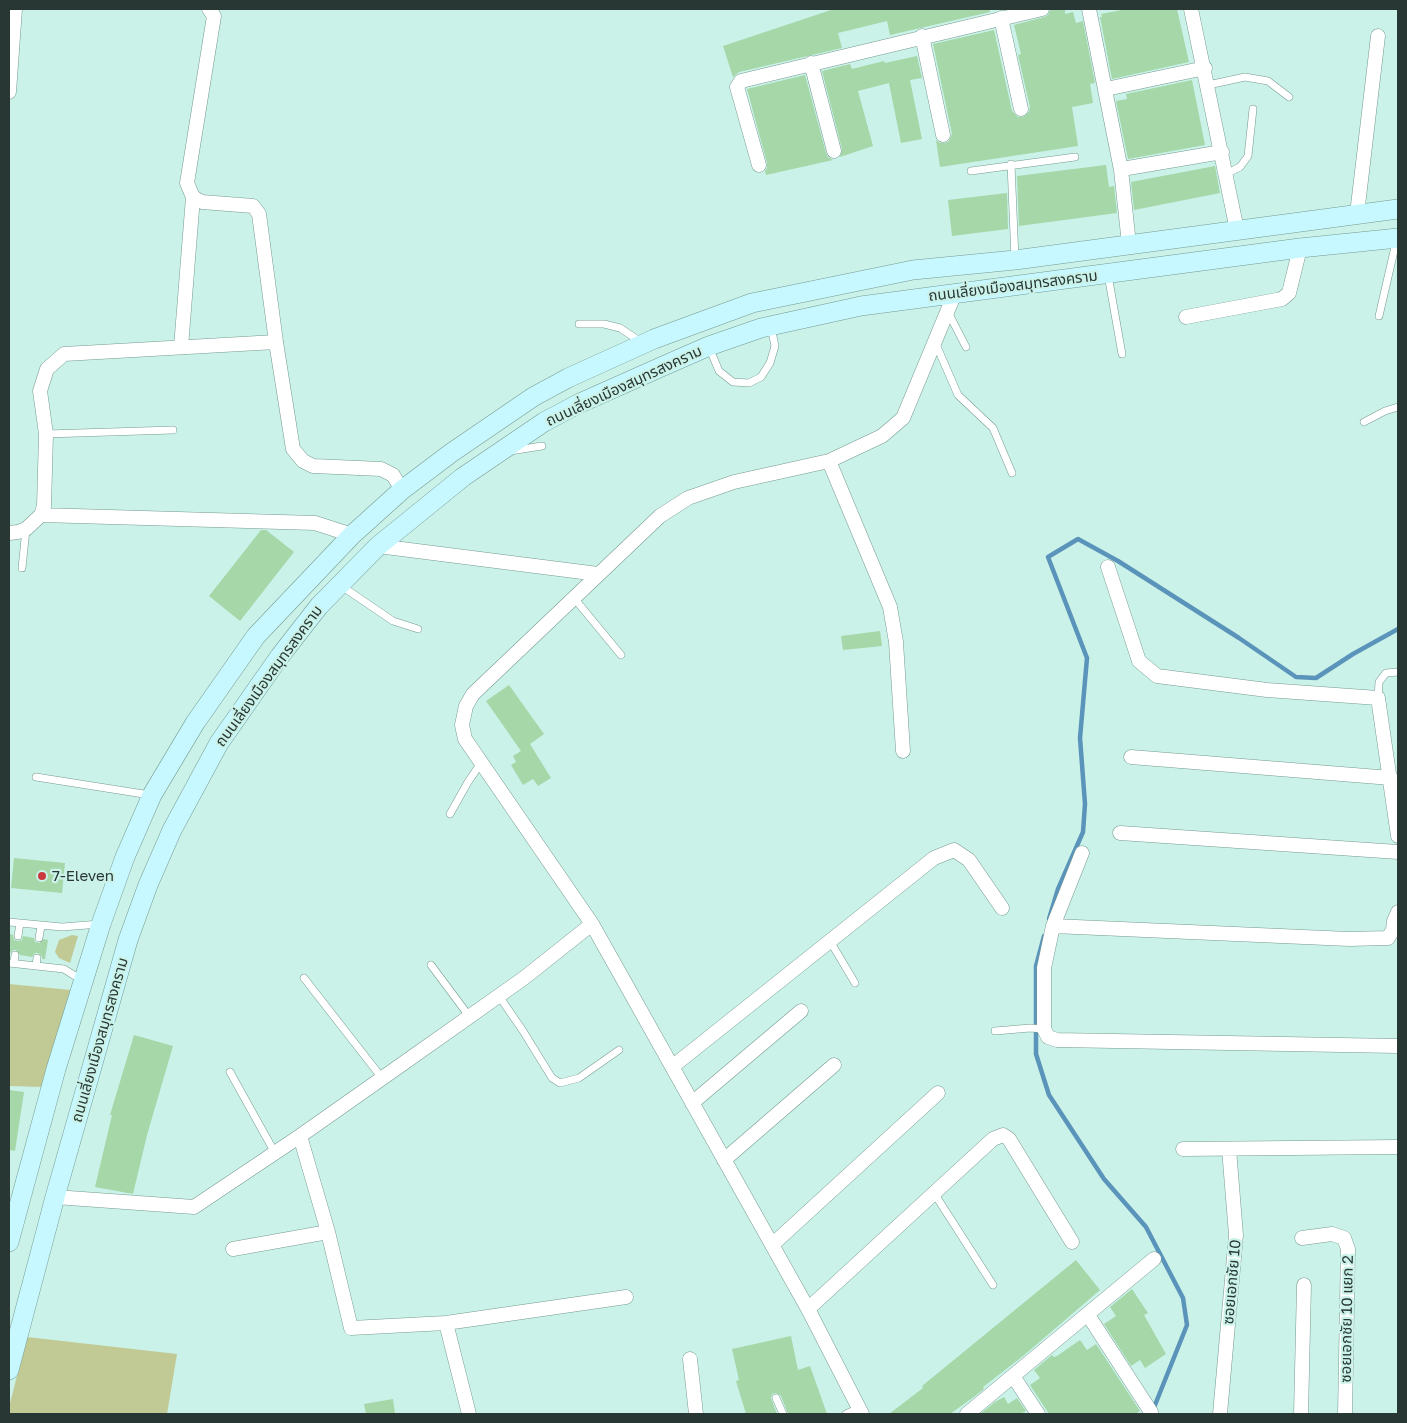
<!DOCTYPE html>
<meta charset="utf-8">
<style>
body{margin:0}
#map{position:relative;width:1407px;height:1423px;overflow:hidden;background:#cbf2e8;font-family:"Golos Text",sans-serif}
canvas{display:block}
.frame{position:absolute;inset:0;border:10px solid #283734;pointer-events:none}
</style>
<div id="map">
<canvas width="1407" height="1423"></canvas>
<div class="frame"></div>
</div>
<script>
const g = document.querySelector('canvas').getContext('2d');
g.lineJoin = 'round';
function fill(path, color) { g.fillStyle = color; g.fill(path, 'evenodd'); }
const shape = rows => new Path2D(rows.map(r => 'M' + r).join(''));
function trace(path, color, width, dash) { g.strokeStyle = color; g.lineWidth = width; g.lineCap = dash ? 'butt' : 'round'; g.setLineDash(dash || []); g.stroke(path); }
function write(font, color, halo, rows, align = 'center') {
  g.font = font + ' "Golos Text","Noto Sans Thai",sans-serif'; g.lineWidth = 4.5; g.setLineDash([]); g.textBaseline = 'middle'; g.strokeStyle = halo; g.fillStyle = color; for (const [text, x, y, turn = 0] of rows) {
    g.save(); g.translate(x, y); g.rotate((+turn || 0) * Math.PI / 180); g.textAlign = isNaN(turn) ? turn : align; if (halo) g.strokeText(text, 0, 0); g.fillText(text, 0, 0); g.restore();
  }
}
fill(shape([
 [72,935,78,936,70,963,59,958,55,952,59,940],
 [9,984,71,990,43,1087,9,1086],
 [27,1337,177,1354,167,1414,9,1414,9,1407]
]), '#c1ca95');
trace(shape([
 [1049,919,1058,889,1083,832,1085,804,1080,738,1087,658,1048,557,1078,539,1118,561,1239,638,1296,677,1316,678,1353,654,1398,629],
 [1044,936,1036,966,1036,1054,1049,1095,1104,1179,1146,1227,1183,1298,1187,1325,1153,1410]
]), '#5b94ba', 4.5);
fill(shape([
 [834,9,989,9,990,12,890,35,887,21,838,33,842,48,739,72,733,77,723,46],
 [1051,9,1065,9,1065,14,1073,12,1076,23,1083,21,1095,83,1090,84,1093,103,1072,107,1078,146,940,167,936,140,940,143,945,143,949,141,952,134,933,44,994,30,1012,111,1018,117,1023,117,1029,112,1030,107,1018,55,1021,54,1014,25,1044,17,1048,15],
 [1127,9,1177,9,1189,62,1112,79,1100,17,1102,17,1101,14],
 [917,56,922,78,910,80,922,139,901,143,889,83,858,91,873,146,840,157,842,149,822,71,850,64,852,69,884,61,885,63],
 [805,75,826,153,828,157,833,160,766,175,765,171,767,168,767,163,747,89],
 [1192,80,1205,145,1128,159,1116,101,1127,99,1126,94],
 [1106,165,1109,187,1114,186,1117,213,1019,226,1017,176],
 [1215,166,1220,193,1134,210,1131,182],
 [1007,193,1008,229,952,236,948,200],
 [261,530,266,530,294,552,240,621,209,596],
 [880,631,882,646,843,650,841,636],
 [509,685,544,734,530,744,551,778,538,786,533,779,523,785,511,765,516,762,513,756,521,751,486,701],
 [14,858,65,863,62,893,11,888],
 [9,934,13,935,14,940,18,941,22,940,23,936,34,938,35,942,39,943,44,939,48,940,45,959,42,959,42,956,38,953,35,953,32,957,20,955,16,950,13,950,9,954],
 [134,1035,173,1046,147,1135,133,1194,95,1187,112,1115,110,1115],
 [9,1090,24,1092,15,1151,9,1150],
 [1076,1260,1100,1290,1023,1356,983,1387,984,1389,975,1396,950,1414,889,1414,923,1388,922,1386],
 [1132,1289,1148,1313,1144,1315,1166,1354,1145,1368,1140,1360,1131,1366,1104,1324,1116,1316,1110,1307],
 [791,1336,798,1370,810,1366,827,1414,788,1414,781,1396,776,1393,772,1394,771,1398,777,1414,746,1414,736,1381,739,1380,732,1349],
 [1080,1340,1087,1350,1096,1344,1140,1411,1135,1414,1049,1414,1030,1385,1040,1378,1034,1370,1052,1355,1054,1357,1057,1356],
 [1004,1397,1008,1404,1017,1398,1026,1411,1020,1414,980,1414,995,1402],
 [393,1399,395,1414,366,1414,364,1404]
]), '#a5d7a9');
const lane = shape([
 [1208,85,1245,77,1268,81,1289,97],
 [1011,164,1015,259],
 [971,171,1075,157],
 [1226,174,1240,167,1248,156,1253,109],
 [1108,275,1122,354],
 [948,312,966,347],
 [1379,316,1397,238],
 [579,324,604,324,620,328,641,342],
 [935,342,958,395,993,428,1012,473],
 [709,347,719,371,733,382,749,383,761,377,770,363,775,346,771,327],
 [1364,422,1385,411,1398,407],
 [46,434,173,430],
 [510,451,542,446],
 [22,568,26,529],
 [340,585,393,621,418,629],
 [574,598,621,655],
 [1378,698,1379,682,1386,673,1398,672],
 [36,777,150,795],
 [450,814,468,782,481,763],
 [9,922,62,927,100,924],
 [18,936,20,923],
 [39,938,41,926],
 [830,941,855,983],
 [9,963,64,969,83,981],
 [14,963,15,955],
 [431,965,469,1016],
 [36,966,37,958],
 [304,978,382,1078],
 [499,996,523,1031,552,1078,560,1083,579,1078,619,1050],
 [995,1031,1030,1028,1044,1029],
 [230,1072,275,1153],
 [934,1193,993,1285],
 [776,1398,783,1414],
 [846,1414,859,1408]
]);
const street = shape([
 [209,9,214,16,187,183,193,197,202,202,253,206,259,214,276,342,293,449,303,461,313,466,381,469,393,475,402,490],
 [1089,9,1121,170,1129,244],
 [1191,9,1237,230],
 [1001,18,1021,109],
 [922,36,943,135],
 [811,63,834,151],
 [1106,89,1205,68],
 [9,92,15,9],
 [759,165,737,87,741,81,1042,9],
 [1122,169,1222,152],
 [1357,214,1378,36],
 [1186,317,1282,299,1289,293,1300,248],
 [181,347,193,197],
 [829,461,890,607,896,642,903,751],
 [41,515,315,523,352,535],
 [9,533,18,532,26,529,41,515,44,506,46,434,40,391,47,369,64,354,276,342],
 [378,546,598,574],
 [1108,567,1139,661,1157,676,1267,690,1378,698,1398,836],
 [1131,757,1391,778],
 [1120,833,1398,852],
 [1082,853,1053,926,1044,968,1044,1029,1048,1037,1057,1040,1398,1046],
 [1053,926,1349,939,1388,938,1393,930,1394,921,1398,912],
 [672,1067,934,858,954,850,969,860,1002,908],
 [692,1103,801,1011],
 [300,1136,328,1232,351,1328,446,1323,626,1297],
 [1183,1149,1398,1147],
 [724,1160,834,1065],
 [55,1197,194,1207,300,1136,408,1060,524,978,592,924],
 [1302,1238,1332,1234,1344,1238,1348,1249,1345,1414],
 [772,1245,938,1093],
 [233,1249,328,1232],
 [808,1309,993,1139,1003,1135,1009,1139,1072,1242],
 [1088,1315,1151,1412],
 [446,1323,469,1414],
 [690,1359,696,1414],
 [1013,1376,1038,1414],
 [862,1414,808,1309,592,924,465,739,462,725,466,706,473,694,660,516,688,498,734,482,829,461,882,436,903,418,955,293],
 [967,1414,1154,1259],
 [1220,1414,1236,1235,1229,1149],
 [1301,1414,1304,1285]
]);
const secondary = shape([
 [9,1242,56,1069,101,924,125,857,152,795,195,723,256,636,352,535,402,490,451,453,533,397,568,378,654,339,752,303,913,270,1015,260,1398,209],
 [9,1370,55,1197,128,940,148,885,172,830,219,743,280,656,319,606,378,546,463,477,544,422,578,404,661,367,709,346,761,328,861,306,1300,248,1398,238]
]);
trace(lane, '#769a91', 8);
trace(street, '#769a91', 15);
trace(secondary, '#769a91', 20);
trace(lane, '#fff', 7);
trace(street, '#fff', 14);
trace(secondary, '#c7f8ff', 19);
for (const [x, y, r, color] of [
 [42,876,5,"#c9393e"]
]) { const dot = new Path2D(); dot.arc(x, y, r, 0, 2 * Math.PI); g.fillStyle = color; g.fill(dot); trace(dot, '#cbf2e8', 2); }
write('15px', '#283734', '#cbf2e8', [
 ["ถนนเลี่ยงเมืองสมุทรสงคราม",1013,286,-7],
 ["ถนนเลี่ยงเมืองสมุทรสงคราม",624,386,-25],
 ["ถนนเลี่ยงเมืองสมุทรสงคราม",269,676,-54],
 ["ถนนเลี่ยงเมืองสมุทรสงคราม",100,1040,-74],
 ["ซอยเอกชัย 10",1232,1282,-85],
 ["ซอยเอกชัย 10 แยก 2",1347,1319,-89]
]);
write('15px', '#283734', '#cbf2e8', [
 ["7-Eleven",52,876]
], 'left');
</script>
